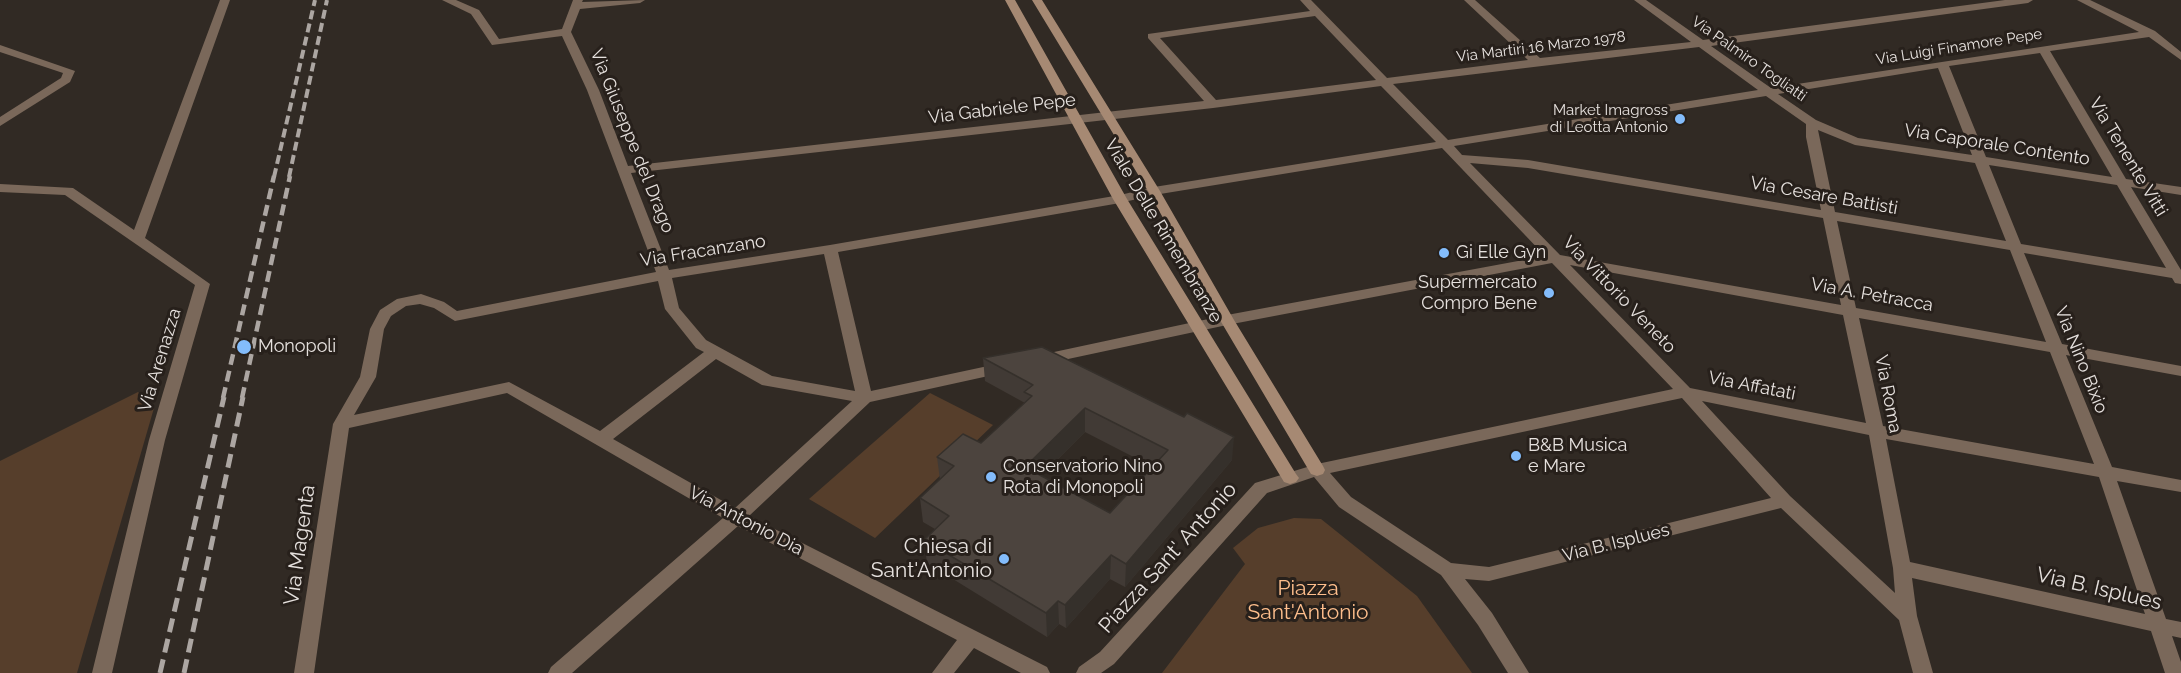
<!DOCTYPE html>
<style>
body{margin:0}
canvas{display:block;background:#312a24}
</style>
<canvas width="2181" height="673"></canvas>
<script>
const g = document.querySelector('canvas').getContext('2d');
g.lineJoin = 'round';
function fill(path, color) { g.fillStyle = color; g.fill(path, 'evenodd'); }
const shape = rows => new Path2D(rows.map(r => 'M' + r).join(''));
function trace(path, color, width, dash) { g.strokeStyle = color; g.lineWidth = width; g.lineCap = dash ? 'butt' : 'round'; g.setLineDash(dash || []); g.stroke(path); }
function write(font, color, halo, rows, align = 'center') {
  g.font = font + ' Raleway,sans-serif'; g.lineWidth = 6; g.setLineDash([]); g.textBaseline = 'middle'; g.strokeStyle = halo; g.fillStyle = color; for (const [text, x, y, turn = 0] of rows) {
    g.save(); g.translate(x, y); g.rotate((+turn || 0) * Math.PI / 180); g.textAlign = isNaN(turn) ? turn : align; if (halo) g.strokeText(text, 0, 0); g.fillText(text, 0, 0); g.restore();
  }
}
fill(shape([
 [138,392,154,408,77,673,0,673,0,461],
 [930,393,993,425,875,538,809,499],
 [1294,518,1321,519,1417,596,1472,673,1162,673,1245,564,1233,548,1258,528]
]), '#563e2b');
fill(shape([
 [220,0,230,0,145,238,210,284,165,440,112,673,92,673,149,440,195,285,65,195,0,192,0,184,73,188,134,230,220,0],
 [442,0,456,0,479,10,499,39,562,29,573,0,583,0,582,2,645,0,640,3,580,9,571,32,599,90,628,166,1204,101,1148,38,1148,34,1310,11,1300,0,1311,0,1387,78,1528,60,1464,0,1475,0,1540,58,1691,42,1634,0,1646,0,1703,40,2005,0,2033,0,2028,3,1711,46,1771,88,2139,32,2077,0,2090,0,2155,31,2181,52,2181,60,2149,37,2050,51,2126,179,2181,187,2181,195,2131,187,2181,270,2181,284,2175,283,2172,278,2024,253,2062,344,2181,366,2181,376,2066,355,2112,467,2181,480,2181,492,2117,481,2166,619,2181,622,2181,638,2172,636,2181,662,2181,673,2165,673,2151,631,1912,578,1917,616,1933,673,1913,673,1899,620,1781,508,1489,581,1465,579,1492,613,1529,673,1508,673,1478,625,1441,575,1339,507,1314,477,1267,493,1114,664,1101,673,1076,673,1079,667,1100,652,1255,483,1317,464,1673,389,1552,263,1227,325,1040,365,1032,360,1040,355,1227,315,1545,256,1442,148,1154,195,1120,203,838,252,871,391,1002,363,1010,368,1002,373,870,402,749,516,1047,667,1050,673,1021,673,974,648,954,673,932,673,957,640,738,526,572,673,548,673,551,667,723,518,507,393,349,428,314,673,294,673,333,424,360,377,370,329,380,310,397,299,421,294,444,302,457,311,656,272,587,90,562,36,492,45,471,14,442,0],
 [1315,16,1376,80,1216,100,1160,38,1315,16],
 [1699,47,1758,90,1448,140,1393,84,1699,47],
 [2040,53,2112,177,1986,157,1949,66,2040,53],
 [1938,68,1972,155,1858,138,1816,120,1778,94,1938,68],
 [1381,86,1436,142,1154,187,1120,195,830,245,669,270,631,173,1213,108,1381,86],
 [1766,96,1806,124,1806,137,1821,210,1528,160,1462,155,1454,146,1766,96],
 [1818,130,1855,145,1975,163,2006,241,1835,212,1818,130],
 [1470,163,1528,168,1823,218,1841,305,1560,255,1470,163],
 [1989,165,2117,185,2166,268,2021,244,1989,165],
 [1837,221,2010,250,2046,342,1856,308,1837,221],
 [824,254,855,391,772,376,706,340,679,308,672,278,824,254],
 [1570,265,1843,315,1866,423,1690,388,1570,265],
 [658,281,665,309,696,348,704,352,600,431,509,382,354,415,376,377,384,329,391,316,406,306,420,304,434,308,455,321,658,281],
 [1859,318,2050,352,2094,464,1883,426,1859,318],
 [716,359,762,385,852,401,735,508,613,439,716,359],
 [1682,398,1771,498,1489,567,1451,563,1351,497,1330,473,1682,398],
 [1702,401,1869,435,1893,568,1895,593,1790,496,1702,401],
 [1886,439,2099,477,2145,614,1910,562,1886,439],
 [0,45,75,71,70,82,0,126,0,117,61,78,63,73,0,52,0,45]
]), '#7a685a');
fill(shape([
 [1005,0,1015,0,1127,199,1296,474,1299,478,1296,482,1290,484,1284,482,1113,199,1005,0],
 [1032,0,1042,0,1160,191,1234,320,1323,466,1325,470,1323,474,1317,476,1311,474,1220,320,1148,191,1032,0]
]), '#a68973');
trace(shape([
 [274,177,315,0],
 [289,177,327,0]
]), '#aca6a2', 4, [9, 4.5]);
trace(shape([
 [223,398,274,176],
 [242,398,290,176]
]), '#aca6a2', 4.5, [11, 6]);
trace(shape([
 [160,673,224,397],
 [184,673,243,397]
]), '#aca6a2', 5, [14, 7]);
fill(shape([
 [983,358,1232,460,1125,587,1110,579,1066,628,1059,624,1047,637,927,563,924,540,935,529,923,522,920,498,940,480,937,457,981,443,1025,403,985,381],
 [1085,432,1153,467,1110,513,1041,476]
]), '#413a35');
fill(shape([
 [1085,408,1085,432,1026,490,1025,467],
 [1234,437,1232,460,1125,587,1126,564],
 [1111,555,1110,579,1066,628,1065,605],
 [1058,601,1059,624,1047,637,1046,613]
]), '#35302b');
const building = shape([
 [1042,347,1184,417,1187,413,1234,437,1126,564,1111,555,1065,605,1058,601,1046,613,924,540,949,516,920,498,954,466,937,457,963,434,981,443,1032,396,1024,392,1033,385,983,358,1042,347],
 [1085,408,1168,450,1110,513,1025,467,1085,408]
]);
fill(building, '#4c443e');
trace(building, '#35302b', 1.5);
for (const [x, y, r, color] of [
 [1680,119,6,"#83bcfb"],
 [1444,253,6,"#83bcfb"],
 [1549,293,6,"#83bcfb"],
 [244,347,8,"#83bcfb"],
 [1516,456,6,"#83bcfb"],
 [991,477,6,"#83bcfb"],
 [1004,559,6,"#83bcfb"]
]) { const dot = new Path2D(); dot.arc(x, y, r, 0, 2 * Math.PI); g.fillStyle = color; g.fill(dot); trace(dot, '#27201b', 2); }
write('15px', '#e6e1de', '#27201b', [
 ["Via Martiri 16 Marzo 1978",1541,47,-7],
 ["Via Luigi Finamore Pepe",1959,47,-9],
 ["Via Palmiro Togliatti",1749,59,35]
]);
write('15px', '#e6e1de', '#27201b', [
 ["Market Imagross",1668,110],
 ["di Leotta Antonio",1668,127]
], 'right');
write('18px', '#e6e1de', '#27201b', [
 ["Via Gabriele Pepe",1002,109,-7],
 ["Via Giuseppe del Drago",632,141,68],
 ["Via Caporale Contento",1997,145,9],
 ["Via Tenente Vitti",2128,157,59],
 ["Via Cesare Battisti",1824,196,10],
 ["Viale Delle Rimembranze",1163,231,59],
 ["Via Fracanzano",703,251,-9],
 ["Via Vittorio Veneto",1619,295,46],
 ["Via A. Petracca",1872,295,10],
 ["Via Arenazza",160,360,-73],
 ["Via Nino Bixio",2081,360,68],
 ["Via Affatati",1752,386,11],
 ["Via Roma",1888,394,79],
 ["Via Antonio Dia",746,521,28],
 ["Via B. Isplues",1616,543,-14]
]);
write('18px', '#e6e1de', '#27201b', [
 ["Gi Elle Gyn",1456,253],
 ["Supermercato",1537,283,"right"],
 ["Compro Bene",1537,304,"right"],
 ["Monopoli",258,347],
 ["B&B Musica",1528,446],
 ["e Mare",1528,467],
 ["Conservatorio Nino",1003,467],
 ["Rota di Monopoli",1003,488]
], 'left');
write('21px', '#e6e1de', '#27201b', [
 ["Via Magenta",300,545,-82],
 ["Piazza Sant' Antonio",1168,558,-48],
 ["Via B. Isplues",2099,589,13]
]);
write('21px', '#e6e1de', '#27201b', [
 ["Chiesa di",992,547],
 ["Sant'Antonio",992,571]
], 'right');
write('21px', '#febe8c', '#27201b', [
 ["Piazza",1308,589],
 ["Sant'Antonio",1308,613]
]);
</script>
